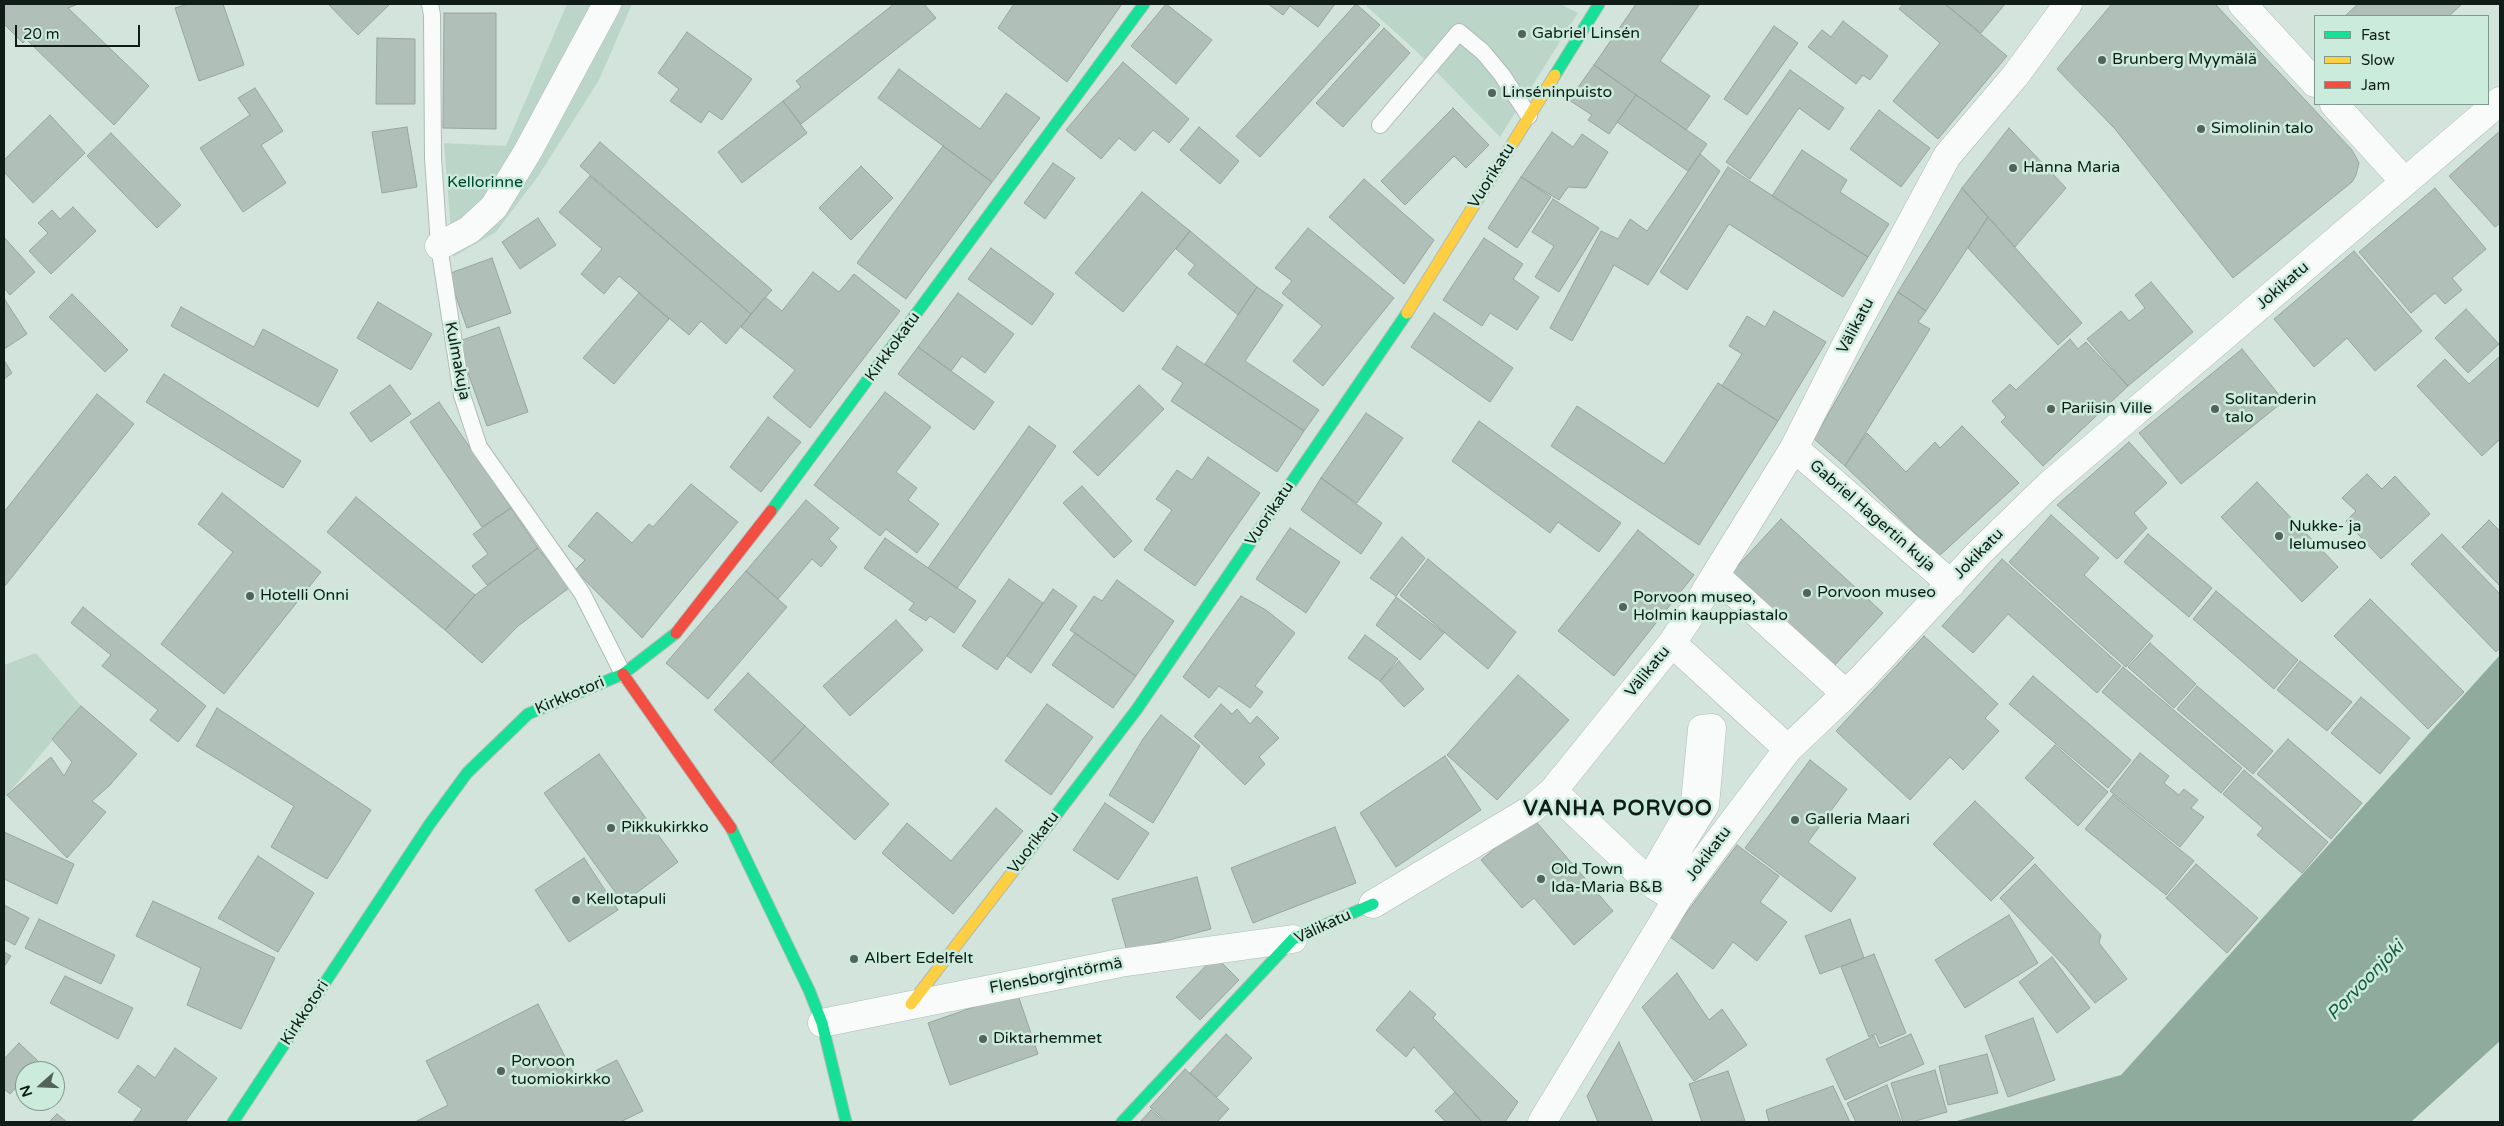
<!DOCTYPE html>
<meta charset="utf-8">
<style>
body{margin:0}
#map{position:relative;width:2504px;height:1126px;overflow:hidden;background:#d3e4dc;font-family:"Varela Round",sans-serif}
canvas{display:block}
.frame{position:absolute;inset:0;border:5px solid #101c17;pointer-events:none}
.legend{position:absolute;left:2314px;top:15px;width:175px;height:90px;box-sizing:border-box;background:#cbecdc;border:1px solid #80998d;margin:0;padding:6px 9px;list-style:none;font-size:15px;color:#101c17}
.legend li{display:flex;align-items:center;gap:10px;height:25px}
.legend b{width:25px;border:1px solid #80998d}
.north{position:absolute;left:15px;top:1061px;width:50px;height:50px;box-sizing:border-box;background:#cbecdc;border:1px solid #80998d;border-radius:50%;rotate:250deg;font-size:14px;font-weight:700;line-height:20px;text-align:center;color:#101c17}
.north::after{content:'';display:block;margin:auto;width:18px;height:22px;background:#54625c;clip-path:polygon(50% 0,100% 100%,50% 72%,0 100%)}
.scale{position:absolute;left:15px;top:25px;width:125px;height:22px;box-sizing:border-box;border:2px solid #101c17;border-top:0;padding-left:6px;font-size:15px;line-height:18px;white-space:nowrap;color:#101c17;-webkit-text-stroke:4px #cbecdc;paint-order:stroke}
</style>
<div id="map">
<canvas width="2504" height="1126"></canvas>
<div class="frame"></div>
<ul class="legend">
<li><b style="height:6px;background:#16e098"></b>Fast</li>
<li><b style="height:6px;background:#ffcf43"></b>Slow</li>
<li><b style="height:6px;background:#f24e42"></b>Jam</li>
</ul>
<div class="north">N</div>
<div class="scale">20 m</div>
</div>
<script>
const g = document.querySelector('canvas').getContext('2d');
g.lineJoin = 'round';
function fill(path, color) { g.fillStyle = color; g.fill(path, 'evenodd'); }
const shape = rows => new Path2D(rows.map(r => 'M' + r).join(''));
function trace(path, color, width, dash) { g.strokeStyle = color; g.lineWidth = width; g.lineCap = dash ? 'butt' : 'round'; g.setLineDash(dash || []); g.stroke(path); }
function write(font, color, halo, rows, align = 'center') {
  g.font = font + ' "Varela Round",sans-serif'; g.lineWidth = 5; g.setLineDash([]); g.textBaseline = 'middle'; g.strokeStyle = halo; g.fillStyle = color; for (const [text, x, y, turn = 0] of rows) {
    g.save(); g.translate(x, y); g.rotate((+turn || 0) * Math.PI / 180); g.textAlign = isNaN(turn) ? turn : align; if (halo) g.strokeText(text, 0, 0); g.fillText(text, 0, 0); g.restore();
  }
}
fill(shape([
 [567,4,632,4,599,80,539,175,496,232,453,257,444,143,506,146],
 [1364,4,1560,4,1578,13,1500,137,1415,50],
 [36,653,81,706,4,799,4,665]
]), '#bbd6c9');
fill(shape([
 [2500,655,2500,1041,2411,1122,1953,1122,2121,1075]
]), '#8eab9e');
const building = shape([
 [4,4,78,4,68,8,149,86,114,125,26,39,23,43,4,24,4,4],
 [188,4,223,4,244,65,199,81,175,8,188,4],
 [328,4,390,4,358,35,328,4],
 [894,4,924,4,936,18,801,124,783,101,801,87,796,81,894,4],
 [1014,4,1122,4,1067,82,998,28,1014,4],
 [1166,4,1212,40,1176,84,1131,46,1166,4],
 [1268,4,1335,4,1318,27,1290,6,1283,15,1268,4],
 [1356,4,1380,25,1260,157,1236,136,1356,4],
 [1636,4,1699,5,1660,61,1710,96,1686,130,1594,65,1636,4],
 [1903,4,1945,4,2007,56,1938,139,1893,101,1940,43,1899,9,1903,4],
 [1945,4,2005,4,1981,33,1945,4],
 [2112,4,2215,4,2352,150,2359,163,2356,175,2352,182,2233,278,2115,129,2057,69,2112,4],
 [2358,4,2462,4,2449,16,2345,16,2358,4],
 [444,13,496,13,496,129,443,128,444,13],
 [1843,21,1888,56,1870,80,1863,75,1856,84,1808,47,1822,30,1831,37,1843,21],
 [1774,26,1798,43,1747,115,1724,99,1774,26],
 [1384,28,1410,53,1343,127,1316,103,1384,28],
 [687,32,752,79,722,120,709,111,701,123,670,101,679,89,658,73,687,32],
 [377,38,415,39,415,104,376,104,377,38],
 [1123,62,1189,119,1169,143,1153,130,1135,151,1119,138,1101,159,1066,130,1123,62],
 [1594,65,1636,95,1609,134,1588,120,1592,115,1569,100,1594,65],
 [899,69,980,129,1006,93,1040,118,992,182,878,98,899,69],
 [1790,70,1844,108,1829,130,1799,108,1750,179,1726,162,1790,70],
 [255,88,283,131,261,145,286,183,243,212,200,148,250,115,238,98,255,88],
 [1636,95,1707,144,1688,171,1617,122,1636,95],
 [783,101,807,133,742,183,718,152,783,101],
 [1453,108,1489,145,1466,168,1454,156,1405,205,1381,181,1453,108],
 [1879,110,1930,148,1901,187,1850,149,1879,110],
 [50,115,85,153,33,203,4,172,4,160,50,115],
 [407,127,417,187,382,193,372,132,407,127],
 [1199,127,1239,161,1220,184,1180,150,1199,127],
 [2009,128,2066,188,2015,247,1962,188,2009,128],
 [2500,131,2500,223,2495,227,2449,176,2500,131],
 [1552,132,1573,147,1582,134,1608,152,1586,188,1568,187,1559,200,1521,177,1552,132],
 [111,133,181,205,157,228,87,156,111,133],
 [600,142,772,290,751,314,580,166,600,142],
 [943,146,992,182,906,299,857,263,943,146],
 [1802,150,1847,180,1840,192,1889,224,1868,257,1772,196,1802,150],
 [1700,154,1720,171,1648,285,1614,265,1572,341,1550,328,1601,231,1618,239,1630,219,1647,231,1700,154],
 [1053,163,1075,178,1045,219,1024,203,1053,163],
 [861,166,893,198,851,240,819,208,861,166],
 [1728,167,1868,257,1843,297,1729,224,1687,290,1660,272,1728,167],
 [590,176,751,314,726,344,701,321,689,335,619,276,604,294,581,274,602,249,559,212,590,176],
 [1521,177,1551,197,1517,248,1488,228,1521,177],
 [1364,179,1434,240,1404,284,1329,217,1364,179],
 [1962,188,1988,217,1926,311,1898,292,1962,188],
 [2435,188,2486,249,2452,278,2462,290,2445,304,2435,293,2411,313,2359,252,2435,188],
 [1142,192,1190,231,1123,312,1075,273,1142,192],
 [1553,199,1599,228,1559,292,1535,277,1554,246,1532,232,1553,199],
 [73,207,96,231,51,274,29,251,48,233,38,223,52,210,60,219,73,207],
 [1988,217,2082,323,2058,345,1968,248,1988,217],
 [538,218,556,245,520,269,502,242,538,218],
 [1308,228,1394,298,1323,386,1293,361,1322,326,1282,293,1292,281,1275,268,1308,228],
 [1190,231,1257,287,1238,315,1188,274,1195,265,1176,249,1190,231],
 [4,237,35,272,10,295,4,288,4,237],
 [1484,238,1523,264,1513,279,1539,297,1517,330,1490,313,1482,326,1443,300,1484,238],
 [991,248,1054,294,1032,325,968,279,991,248],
 [2354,251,2422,331,2375,371,2347,338,2314,367,2274,319,2354,251],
 [492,258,511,313,467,328,448,274,492,258],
 [813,272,839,292,854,274,900,311,810,428,773,397,795,370,741,327,765,297,782,311,813,272],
 [2151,282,2193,332,2128,386,2087,339,2121,311,2129,321,2145,308,2135,295,2151,282],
 [1257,287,1283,305,1245,361,1319,410,1304,431,1205,364,1257,287],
 [1898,292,1926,311,1918,322,1930,329,1845,466,1814,439,1898,292],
 [639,293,669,319,614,384,583,358,639,293],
 [958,293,1014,334,985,373,962,356,951,371,918,347,958,293],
 [72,294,128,350,105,372,49,317,72,294],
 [5,300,27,334,4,349,4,301,5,300],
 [378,302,432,334,411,370,357,338,378,302],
 [181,307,254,347,263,329,338,370,318,407,171,326,181,307],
 [2466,309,2499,344,2468,373,2435,338,2466,309],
 [1774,311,1826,342,1778,421,1722,386,1742,354,1729,346,1747,316,1765,327,1774,311],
 [1434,313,1513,368,1490,402,1411,347,1434,313],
 [499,327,528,412,487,426,457,342,499,327],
 [2070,339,2078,349,2086,342,2128,386,2043,466,2001,422,2006,417,1992,401,2010,384,2016,390,2070,339],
 [1177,346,1304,431,1277,472,1171,401,1183,383,1162,369,1177,346],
 [918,347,994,402,974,430,898,374,918,347],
 [2242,349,2284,401,2181,484,2139,433,2242,349],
 [2500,356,2500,439,2482,456,2417,386,2445,359,2469,384,2500,356],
 [4,360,12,373,4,379,4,360],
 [164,374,301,461,283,488,146,402,164,374],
 [1718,383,1778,421,1699,545,1551,446,1577,406,1664,464,1718,383],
 [390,385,411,414,371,442,350,413,390,385],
 [1139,385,1164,409,1098,476,1073,452,1139,385],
 [885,392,931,427,896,472,917,488,908,500,939,524,917,553,886,529,880,536,814,485,885,392],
 [97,394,134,424,4,587,4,512,97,394],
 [439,402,511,508,482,527,410,422,439,402],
 [1366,413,1403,438,1357,503,1321,478,1366,413],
 [768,417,801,442,761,492,730,467,768,417],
 [1479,421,1621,523,1599,552,1558,522,1550,533,1452,461,1479,421],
 [1029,426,1056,446,957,588,928,568,1029,426],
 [1962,426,2019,483,1939,556,1845,466,1867,433,1906,472,1935,442,1940,448,1962,426],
 [2129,442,2167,483,2134,513,2147,528,2117,559,2057,505,2129,442],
 [1208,457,1260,493,1195,586,1144,550,1172,510,1156,499,1177,470,1192,480,1208,457],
 [2367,474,2382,489,2395,476,2430,514,2381,559,2346,521,2356,511,2342,498,2367,474],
 [1321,478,1382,523,1361,554,1301,510,1321,478],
 [2257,482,2338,567,2302,602,2221,517,2257,482],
 [691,484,738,522,642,638,575,570,585,560,568,546,597,512,632,543,649,524,653,527,691,484],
 [1082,486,1132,541,1114,558,1063,503,1082,486],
 [222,493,321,572,224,694,161,644,233,552,198,524,222,493],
 [356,497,475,595,445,630,327,532,356,497],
 [806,500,839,528,829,539,837,547,821,567,812,559,778,599,746,571,806,500],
 [511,508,538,548,487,585,472,566,488,554,473,534,511,508],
 [2051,515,2099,558,2084,575,2153,636,2126,667,2009,562,2051,515],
 [1781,519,1883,613,1833,667,1731,573,1781,519],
 [2489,520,2500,531,2500,586,2462,547,2489,520],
 [1290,528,1340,562,1306,613,1256,579,1290,528],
 [1638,530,1694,575,1614,676,1558,631,1638,530],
 [2148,534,2212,588,2189,617,2124,562,2148,534],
 [2442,534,2500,594,2500,648,2496,652,2411,564,2442,534],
 [1402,537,1425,558,1396,596,1370,578,1402,537],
 [885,538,976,601,954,633,930,616,926,621,909,610,914,603,864,568,885,538],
 [538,548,569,588,518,626,482,663,445,630,475,595,538,548],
 [1428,559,1516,632,1488,669,1400,595,1428,559],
 [2002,559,2121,666,2097,693,2008,614,1973,653,1942,626,2002,559],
 [746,571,787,607,708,699,666,663,746,571],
 [1009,579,1043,603,997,670,962,646,1009,579],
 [1117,580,1174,621,1136,676,1070,630,1094,596,1102,601,1117,580],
 [1053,589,1077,606,1031,673,1007,656,1053,589],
 [2216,591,2298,660,2274,689,2193,619,2216,591],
 [1241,596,1266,610,1295,633,1255,686,1263,692,1250,708,1219,686,1209,698,1183,677,1241,596],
 [1396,597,1444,633,1420,660,1376,625,1396,597],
 [2370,599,2464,692,2428,729,2334,636,2370,599],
 [83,607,206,706,178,742,150,720,158,710,102,666,111,655,71,623,83,607],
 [896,620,923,650,850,716,823,686,896,620],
 [1075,633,1136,676,1113,708,1052,665,1075,633],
 [1365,635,1398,659,1380,681,1348,658,1365,635],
 [1924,636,1998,704,1985,718,1999,731,1963,770,1950,757,1910,800,1836,731,1924,636],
 [2150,643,2196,684,2174,708,2128,667,2150,643],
 [1399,661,1424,689,1404,707,1380,681,1399,661],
 [2300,661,2352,702,2327,731,2277,690,2300,661],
 [2123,667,2242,768,2221,793,2102,692,2123,667],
 [748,673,805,726,771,763,714,710,748,673],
 [1518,675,1569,720,1497,800,1447,755,1518,675],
 [2033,676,2131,760,2108,788,2009,704,2033,676],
 [2197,686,2273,751,2253,774,2177,709,2197,686],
 [2361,697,2410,738,2380,774,2331,733,2361,697],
 [1047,704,1093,737,1051,795,1005,761,1047,704],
 [1221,704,1232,714,1237,709,1250,724,1257,716,1279,738,1259,757,1265,764,1245,785,1194,736,1221,704],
 [81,706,137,754,110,785,92,801,106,812,67,858,7,795,51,757,64,776,72,762,52,739,81,706],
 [217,708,371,810,327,879,271,847,294,806,196,746,217,708],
 [1161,715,1200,746,1153,823,1109,795,1143,739,1161,715],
 [805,726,889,804,855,840,771,763,805,726],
 [2288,739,2362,803,2331,839,2257,774,2288,739],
 [2055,745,2108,792,2078,826,2025,778,2055,745],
 [2140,753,2169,776,2164,783,2179,795,2184,789,2198,800,2191,808,2204,817,2180,847,2110,791,2140,753],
 [599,754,678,862,623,903,544,793,599,754],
 [1445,756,1481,810,1396,867,1360,813,1445,756],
 [1810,760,1847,789,1808,842,1856,878,1831,912,1745,848,1810,760],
 [2244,770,2328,842,2302,873,2257,835,2263,828,2223,794,2244,770],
 [2113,795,2194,861,2166,895,2085,829,2113,795],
 [1975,801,2034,858,1991,901,1933,844,1975,801],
 [1105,803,1149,833,1118,880,1073,850,1105,803],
 [996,808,1023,831,953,914,882,853,907,823,951,861,996,808],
 [1532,817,1613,911,1574,945,1534,898,1522,908,1481,860,1532,817],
 [1335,827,1356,883,1253,923,1231,868,1335,827],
 [4,832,74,864,57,904,4,879,4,832],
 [1737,845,1779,876,1760,902,1787,922,1757,961,1733,942,1713,969,1669,936,1737,845],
 [258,856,314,893,278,952,218,918,258,856],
 [584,858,618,910,569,942,535,890,584,858],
 [2035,864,2101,935,2099,943,2127,979,2095,1003,2067,969,2000,898,2035,864],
 [2196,864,2258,918,2227,953,2166,898,2196,864],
 [1197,877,1211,929,1127,951,1112,899,1197,877],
 [153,901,275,958,241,1029,187,1005,201,968,136,936,153,901],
 [4,905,29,918,15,945,4,939,4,905],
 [2009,915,2038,963,1965,1008,1935,960,2009,915],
 [39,919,115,955,101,984,25,948,39,919],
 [1850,919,1864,958,1820,974,1805,936,1850,919],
 [4,952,11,956,4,967,4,952],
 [1874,954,1906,1033,1880,1044,1876,1034,1869,1037,1841,967,1874,954],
 [1215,956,1239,980,1200,1020,1176,997,1215,956],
 [2052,957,2090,1008,2057,1033,2019,982,2052,957],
 [1677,973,1709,1020,1722,1009,1747,1045,1694,1081,1642,1007,1677,973],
 [65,976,133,1008,118,1039,50,1003,65,976],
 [1410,991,1436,1014,1433,1018,1518,1102,1505,1122,1482,1122,1414,1047,1406,1057,1376,1030,1410,991],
 [1017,992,1038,1054,950,1085,928,1023,1017,992],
 [538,1004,577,1080,617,1060,643,1111,620,1122,415,1122,448,1105,426,1061,538,1004],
 [2033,1018,2055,1080,2008,1097,1985,1036,2033,1018],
 [1226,1034,1252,1058,1217,1097,1190,1073,1226,1034],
 [1911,1034,1924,1064,1845,1100,1826,1059,1874,1036,1879,1048,1911,1034],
 [1619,1042,1653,1122,1598,1122,1587,1096,1619,1042],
 [19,1043,39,1062,31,1071,25,1071,25,1078,10,1094,4,1089,4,1059,19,1043],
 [175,1048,217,1078,185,1122,133,1122,142,1109,118,1092,138,1065,155,1078,175,1048],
 [1987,1054,1998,1093,1948,1105,1939,1066,1987,1054],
 [1185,1069,1229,1109,1217,1122,1167,1122,1150,1107,1185,1069],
 [1935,1070,1947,1112,1912,1122,1903,1122,1891,1083,1935,1070],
 [1728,1071,1745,1121,1702,1122,1689,1084,1728,1071],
 [1887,1085,1901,1122,1856,1122,1847,1103,1887,1085],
 [1833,1086,1850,1122,1769,1122,1766,1110,1833,1086],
 [1455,1092,1482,1122,1446,1122,1435,1111,1455,1092],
 [1151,1110,1165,1122,1140,1122,1151,1110],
 [57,1114,67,1122,49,1122,57,1114]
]);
fill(building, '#b1bfb9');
trace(building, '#98a59f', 1);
const lane = shape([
 [430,4,432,15,433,158,439,246,462,395,479,447,582,593,623,674],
 [1380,125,1459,32,1483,52,1502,75,1529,116]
]);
const street = shape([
 [2242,4,2315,83],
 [2334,104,2404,181],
 [439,246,469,230,494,207,528,151,607,4],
 [1794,448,1951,584],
 [1716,576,1846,694,1788,749,1677,899,1655,886,1705,805,1712,728,1702,729,1695,802,1649,882,1553,791,1672,643,1716,576],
 [1706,590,1794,448,1853,331,1947,156,2015,76,2068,4],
 [1672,643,1788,749],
 [1373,904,1532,809,1553,791,1564,777],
 [822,1023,1120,963,1293,939],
 [1542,1122,1687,883,1788,749,1863,677,1979,553,2048,486,2500,101]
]);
const fast = shape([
 [1555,75,1599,4],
 [771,511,1144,4],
 [731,828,809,990,822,1023,846,1122],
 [1018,865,1137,709,1407,313],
 [233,1122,429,825,467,773,528,714,623,674,676,633],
 [1122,1122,1293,939,1373,904]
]);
const slow = shape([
 [1407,313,1555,75],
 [911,1004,1018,865]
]);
const jam = shape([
 [676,633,771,511],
 [623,674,731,828]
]);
trace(lane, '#aebcb6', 18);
trace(street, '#aebcb6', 29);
trace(fast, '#aebcb6', 13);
trace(slow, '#aebcb6', 13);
trace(jam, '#aebcb6', 13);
trace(lane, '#f8fbfa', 16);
trace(street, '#f8fbfa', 28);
trace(fast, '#16e098', 11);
trace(slow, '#ffcf43', 11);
trace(jam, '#f24e42', 11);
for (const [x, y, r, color] of [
 [1522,34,5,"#54625c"],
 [2102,60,5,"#54625c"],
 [1492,93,5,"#54625c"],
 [2201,129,5,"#54625c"],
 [2013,168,5,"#54625c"],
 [2051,409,5,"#54625c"],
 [2215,409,5,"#54625c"],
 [2279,536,5,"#54625c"],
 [1807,593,5,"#54625c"],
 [250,596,5,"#54625c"],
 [1623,607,5,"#54625c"],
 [1795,820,5,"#54625c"],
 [611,828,5,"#54625c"],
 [1541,879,5,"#54625c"],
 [576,900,5,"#54625c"],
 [854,959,5,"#54625c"],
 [983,1039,5,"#54625c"],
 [501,1071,5,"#54625c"]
]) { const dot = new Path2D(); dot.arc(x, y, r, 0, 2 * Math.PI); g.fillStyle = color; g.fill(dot); trace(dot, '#cbecdc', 2); }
write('16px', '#101c17', '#cbecdc', [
 ["Gabriel Linsén",1532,34],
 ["Brunberg Myymälä",2112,60],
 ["Linséninpuisto",1502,93],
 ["Simolinin talo",2211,129],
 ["Hanna Maria",2023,168],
 ["Solitanderin",2225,400],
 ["talo",2225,418],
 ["Pariisin Ville",2061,409],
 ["Nukke- ja",2289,527],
 ["lelumuseo",2289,545],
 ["Porvoon museo",1817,593],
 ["Hotelli Onni",260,596],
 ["Porvoon museo,",1633,598],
 ["Holmin kauppiastalo",1633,616],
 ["Galleria Maari",1805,820],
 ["Pikkukirkko",621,828],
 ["Old Town",1551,870],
 ["Ida-Maria B&B",1551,888],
 ["Kellotapuli",586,900],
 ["Albert Edelfelt",864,959],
 ["Diktarhemmet",993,1039],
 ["Porvoon",511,1062],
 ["tuomiokirkko",511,1080]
], 'left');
write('16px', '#101c17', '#cbecdc', [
 ["Vuorikatu",1492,176,-58],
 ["Jokikatu",2283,286,-41],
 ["Välikatu",1856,326,-62],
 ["Kirkkokatu",893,347,-54],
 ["Kulmakuja",457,361,79],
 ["Vuorikatu",1270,514,-56],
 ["Gabriel Hagertin kuja",1872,516,41],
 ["Jokikatu",1979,554,-46],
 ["Välikatu",1648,672,-51],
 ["Kirkkotori",570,696,-23],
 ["Vuorikatu",1034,843,-53],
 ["Jokikatu",1709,854,-53],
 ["Välikatu",1323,927,-25],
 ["Flensborgintörmä",1056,976,-11],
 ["Kirkkotori",305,1013,-57]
]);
write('16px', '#004732', '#cbecdc', [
 ["Kellorinne",485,183]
]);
write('italic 18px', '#165841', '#cbecdc', [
 ["Porvoonjoki",2366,981,-46]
]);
g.letterSpacing = '1px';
write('bold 21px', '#101c17', '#cbecdc', [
 ["VANHA PORVOO",1618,809]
]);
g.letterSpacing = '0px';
</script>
